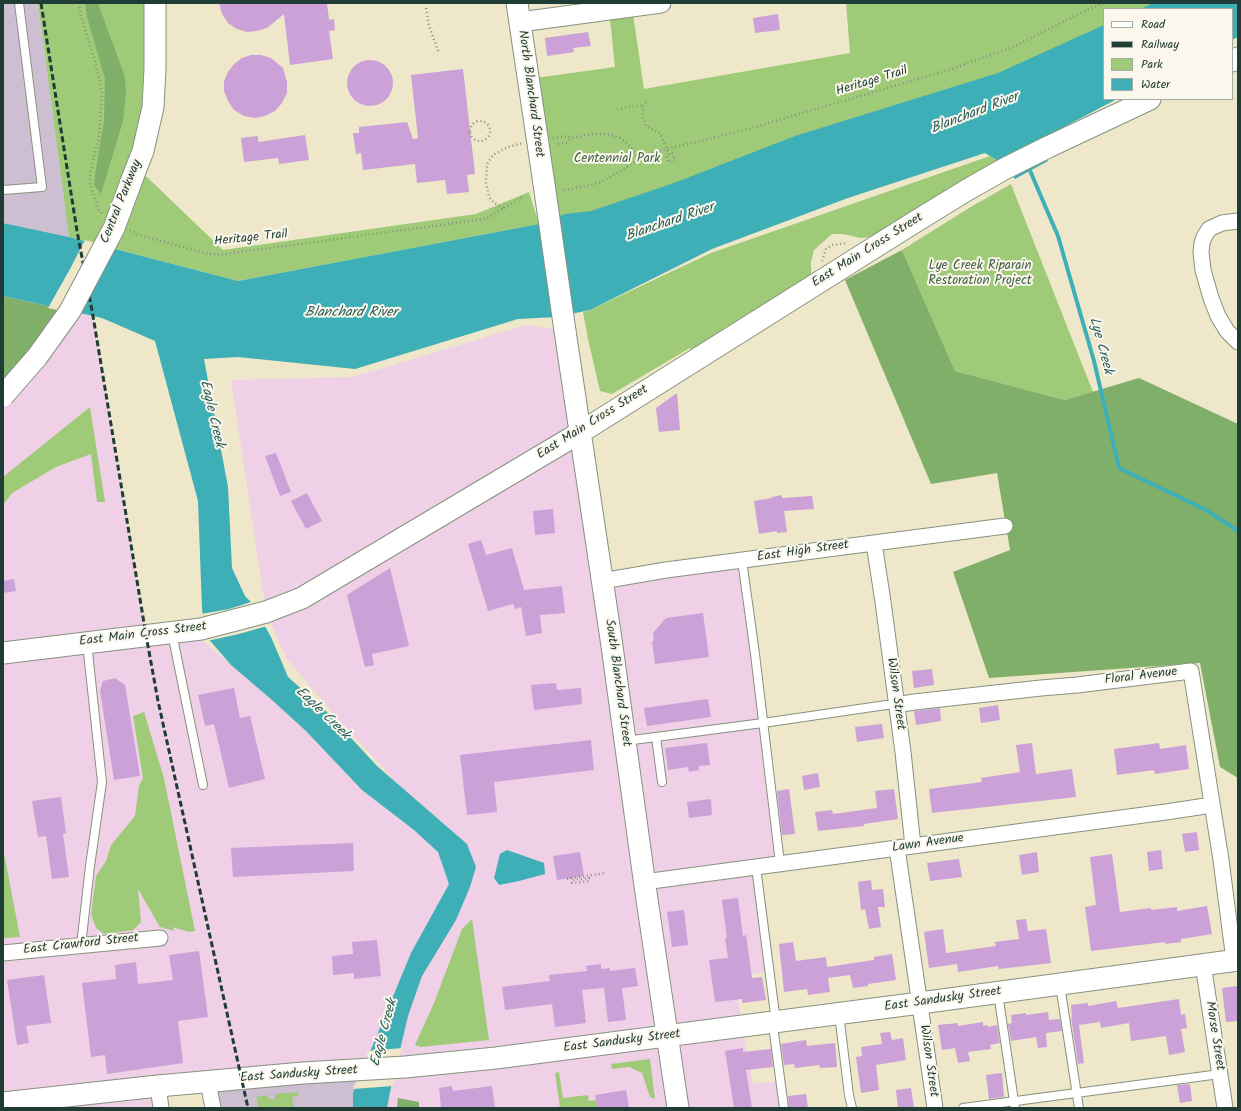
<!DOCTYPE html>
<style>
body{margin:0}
#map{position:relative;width:1241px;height:1111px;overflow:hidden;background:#eee7c9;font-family:Kalam,sans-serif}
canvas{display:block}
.frame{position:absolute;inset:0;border:4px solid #1f3d34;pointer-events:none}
.legend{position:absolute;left:1103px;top:8px;width:130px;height:92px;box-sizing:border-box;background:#fbf7ec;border:1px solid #a3ada2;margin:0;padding:5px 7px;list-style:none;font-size:12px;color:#1f3d34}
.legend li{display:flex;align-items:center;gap:8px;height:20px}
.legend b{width:20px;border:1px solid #a3ada2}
</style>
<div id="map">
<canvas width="1241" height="1111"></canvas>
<div class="frame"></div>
<ul class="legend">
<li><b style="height:5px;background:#fff"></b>Road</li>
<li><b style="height:5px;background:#1f3d34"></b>Railway</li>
<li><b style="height:11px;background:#9fcb78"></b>Park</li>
<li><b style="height:11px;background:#3eafb6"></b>Water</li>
</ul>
</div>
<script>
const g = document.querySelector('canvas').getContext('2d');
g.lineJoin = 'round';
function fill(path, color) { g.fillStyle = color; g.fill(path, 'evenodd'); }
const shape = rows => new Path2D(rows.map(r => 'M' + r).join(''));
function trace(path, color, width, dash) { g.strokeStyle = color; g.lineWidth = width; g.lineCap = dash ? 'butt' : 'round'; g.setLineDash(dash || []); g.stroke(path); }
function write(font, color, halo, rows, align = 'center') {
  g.font = font + ' Kalam,sans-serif'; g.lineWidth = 4; g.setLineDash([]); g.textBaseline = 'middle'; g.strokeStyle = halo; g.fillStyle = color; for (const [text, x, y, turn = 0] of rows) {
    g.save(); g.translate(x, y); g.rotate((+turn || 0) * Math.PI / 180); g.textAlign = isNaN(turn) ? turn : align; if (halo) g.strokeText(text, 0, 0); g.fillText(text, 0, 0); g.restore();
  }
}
fill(shape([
 [3,296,93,316,146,635,191,631,431,832,388,773,339,720,286,658,266,612,231,380,353,377,526,325,565,331,602,580,742,560,780,863,756,867,769,972,735,977,742,1026,753,1084,781,1081,785,1108,377,1108,158,1086,161,1108,3,1108]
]), '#efd0e6');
fill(shape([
 [3,3,38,3,69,237,3,223],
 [387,1068,377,1108,213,1108,208,1082]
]), '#cdbed2');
fill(shape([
 [38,3,155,3,155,69,134,174,147,177,223,250,476,214,529,192,539,224,238,281,69,237],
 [846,3,1205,3,1193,9,1104,9,1104,55,554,253,528,79,615,67,609,10,632,7,644,89,850,53],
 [990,156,1000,162,871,237,860,238,843,234,832,234,814,250,811,262,811,275,802,284,693,351,690,348,612,394,600,391,588,339,583,312,590,310,711,253],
 [1011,184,1020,207,1093,392,1065,400,955,371,902,250,969,208],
 [90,407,105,502,97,502,91,454,56,467,12,493,3,505,3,477],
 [144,712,164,778,195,931,189,932,172,927,175,931,160,927,138,889,141,922,133,930,104,934,96,928,91,914,96,876,106,861,111,845,135,816,139,786,143,778,133,716],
 [3,848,20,937,3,938],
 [472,919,489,1040,421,1047,415,1045,434,1003,462,929],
 [650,1059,655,1099,650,1097,642,1073,629,1067,612,1069,611,1064],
 [559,1072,563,1098,588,1095,589,1101,596,1100,597,1108,560,1108,555,1073],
 [298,1092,298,1096,292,1097,294,1108,259,1108,256,1097,268,1095,269,1099,275,1099,275,1094]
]), '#9fcb78');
fill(shape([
 [85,3,98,3,125,77,126,94,123,121,101,194,94,185,96,168,104,121,105,79,87,17],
 [902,250,955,371,1065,400,1139,378,1238,424,1238,778,1220,767,1200,663,989,678,953,572,1010,550,997,473,931,484,845,280],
 [3,296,70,311,3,396],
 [398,1098,419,1102,419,1108,397,1108]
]), '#7faf68');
fill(shape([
 [1153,3,1238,3,1238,37,1232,40,1232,9,1140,9],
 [1104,25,1104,99,1117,99,1041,139,1048,161,1015,179,1000,162,985,153,848,198,712,249,590,310,556,317,518,319,355,369,238,357,204,359,228,487,232,568,245,596,252,603,271,637,288,677,325,710,377,766,467,844,476,867,470,887,456,920,422,976,408,1016,390,1092,387,1108,353,1108,353,1093,411,953,449,884,438,852,414,830,362,790,306,731,272,700,231,665,206,636,202,609,198,501,155,341,102,318,3,296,3,223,69,237,238,281,539,224,565,214,591,211,674,183,795,136,998,73],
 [507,850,544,863,545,874,519,881,499,885,494,878,500,854]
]), '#3eafb6');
fill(shape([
 [85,240,115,248,87,302,79,315,48,308,70,269],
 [254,601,267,626,239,634,207,641,204,638,201,614,229,609],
 [402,1048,393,1086,353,1089,368,1051]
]), '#eee7c9');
trace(shape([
 [1028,166,1058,236,1094,361,1119,468,1206,510,1238,531]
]), '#3eafb6', 4);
fill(shape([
 [219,3,327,3,329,20,334,19,335,30,329,31,333,59,290,65,284,14,267,28,257,31,247,32,237,29,228,23,222,14],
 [778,14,780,30,755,33,753,18],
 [588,32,591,46,573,48,574,52,547,56,545,38],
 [251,55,261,55,271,58,283,68,287,82,287,93,282,103,275,111,265,116,255,118,244,116,234,110,228,101,224,91,224,81,228,72,234,64,242,58],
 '347 83a23 23 0 1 1 46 0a23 23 0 1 1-46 0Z',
 [463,69,475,174,467,175,469,192,447,194,445,180,417,183,415,164,363,170,361,153,356,154,353,133,359,133,359,127,407,122,413,139,418,138,411,75],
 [305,135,309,160,279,164,278,158,244,162,241,138,258,136,258,142],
 [677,393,680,430,659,432,656,408],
 [276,453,291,492,280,496,265,456],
 [307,493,322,521,306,529,291,501],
 [782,495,782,498,812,496,814,509,784,511,787,532,777,533,777,531,759,534,754,501,772,498,772,497],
 [553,509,555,533,535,535,533,511],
 [481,540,486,555,512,548,524,590,562,586,565,613,540,615,542,633,526,636,521,607,515,609,513,604,488,611,468,544],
 [390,568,409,646,372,654,374,665,365,667,347,595],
 [14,579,16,591,3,593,3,581],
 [703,613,709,657,655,664,652,641,654,641,653,633,666,618],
 [932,669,934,685,914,688,912,671],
 [115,678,125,685,140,776,114,780,100,691,103,681],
 [556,683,557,690,581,688,582,704,534,710,531,685],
 [234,688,240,718,250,716,265,779,229,788,214,724,205,726,198,695],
 [708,699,711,717,647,726,644,708],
 [998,705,1000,720,981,723,979,708],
 [940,708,941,721,916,725,914,711],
 [882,724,884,738,857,742,855,727],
 [591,740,594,770,494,782,497,812,467,815,460,755],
 [707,743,710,765,699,766,699,770,689,772,688,767,668,770,665,748],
 [1032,743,1036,774,1072,769,1076,797,932,813,929,789,982,782,981,778,1020,772,1016,745],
 [1159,743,1160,749,1186,745,1189,769,1155,774,1154,770,1117,775,1114,749],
 [818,773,820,787,804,790,802,776],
 [789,789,795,834,782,835,777,791],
 [894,789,898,819,864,824,864,826,818,831,815,812,832,810,833,814,877,808,875,791],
 [61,797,66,833,63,834,69,877,52,879,46,836,38,837,32,801],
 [711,799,712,815,689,818,687,802],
 [1197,832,1199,850,1185,852,1182,834],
 [353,843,354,871,233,877,231,848],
 [1161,850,1163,869,1149,871,1147,852],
 [580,852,584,876,557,880,553,856],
 [1037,852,1039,872,1022,875,1019,855],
 [1112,854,1120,912,1151,908,1151,910,1177,907,1177,911,1207,906,1212,934,1181,939,1181,942,1165,944,1165,942,1091,951,1085,907,1096,905,1090,857],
 [959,859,962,877,930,881,927,863],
 [871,880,872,890,883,889,885,907,878,907,881,927,869,929,865,909,861,910,858,882],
 [738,898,743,936,746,935,752,978,762,977,766,1000,742,1003,742,999,715,1002,709,960,728,958,725,938,727,938,722,900],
 [684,910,688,945,672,947,667,912],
 [1026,919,1028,931,1046,929,1051,963,999,969,998,966,958,972,957,964,929,968,924,932,943,929,946,953,996,946,995,942,1019,939,1016,920],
 [377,940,381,976,354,979,354,973,333,975,332,956,353,954,352,942],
 [793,942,796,961,826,957,827,967,874,960,874,957,892,954,896,980,868,984,868,986,853,988,850,975,828,978,830,992,808,995,807,989,784,992,779,944],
 [199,951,208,1017,178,1021,183,1063,107,1074,105,1055,91,1057,82,983,116,979,115,965,136,962,138,984,173,980,169,955],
 [601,964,601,969,610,968,610,971,635,968,638,986,622,988,626,1020,608,1022,604,988,582,990,586,1023,555,1027,552,1004,505,1010,502,987,550,981,549,975,587,971,586,966],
 [44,975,51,1023,26,1026,29,1043,17,1045,7,980],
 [1238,986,1238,1021,1226,1022,1222,988],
 [1179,999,1181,1015,1185,1014,1187,1028,1181,1029,1185,1052,1169,1055,1166,1036,1131,1041,1129,1023,1101,1028,1100,1022,1079,1025,1084,1063,1078,1064,1071,1017,1072,1017,1071,1005,1088,1003,1088,1006,1116,1001,1118,1008],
 [1048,1012,1049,1020,1060,1019,1062,1031,1046,1033,1047,1047,1038,1048,1036,1037,1011,1041,1008,1024,1012,1023,1011,1015,1026,1013,1026,1015],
 [983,1022,983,1026,987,1025,988,1027,997,1025,1000,1043,990,1045,991,1049,968,1052,970,1061,958,1063,955,1048,942,1050,938,1025,958,1023,958,1026],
 [890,1032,892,1040,903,1038,906,1060,876,1065,879,1090,861,1093,856,1057,862,1056,861,1047,882,1044,880,1033],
 [806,1040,807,1046,835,1043,837,1067,820,1068,819,1065,795,1068,794,1064,784,1065,781,1044],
 [743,1048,743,1052,771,1049,773,1067,746,1070,752,1108,734,1108,725,1051],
 [1002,1073,1004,1097,989,1099,986,1075],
 [1190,1084,1192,1101,1180,1103,1177,1085],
 [452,1086,453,1091,492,1086,495,1108,441,1108,439,1088],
 [911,1088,914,1108,898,1108,896,1090],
 [626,1090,629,1108,597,1108,595,1095],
 [806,1094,808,1108,789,1108,788,1096]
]), '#cba1d8');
const service = shape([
 [3,190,42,187,19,3],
 [742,560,755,654,780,863],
 [172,633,203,785],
 [656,737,662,782],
 [625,741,763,723,886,705,896,705],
 [756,867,776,1022,774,1033,784,1108],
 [81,946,90,866,102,782,87,643],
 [1060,985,1079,1108],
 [998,993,1015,1108],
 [839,1014,849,1095,852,1108],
 [963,1108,1220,1074]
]);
const minor = shape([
 [1238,221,1222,223,1209,229,1204,237,1202,243,1201,252,1203,270,1211,298,1218,316,1227,331,1238,342],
 [874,543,883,602,903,752,913,846],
 [602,581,666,570,1005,526],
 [896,705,914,702,1041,688,1077,685,1191,671,1221,860,1234,960],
 [897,848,935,1108],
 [644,882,1166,812,1212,805],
 [3,953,160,938],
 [1203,964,1225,1108],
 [208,1082,213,1108],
 [158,1086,161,1108]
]);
const tertiary = shape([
 [520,22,661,3]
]);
const secondary = shape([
 [517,3,544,184],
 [1232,61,1238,58],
 [134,174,143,151,153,107,155,69,155,3],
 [565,331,611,639,646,893,678,1108],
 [3,653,201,629,266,612,302,598,581,432,910,225,967,190,1004,169,1048,147,1150,99],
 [3,1103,158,1086,303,1073,405,1067,496,1058,920,1003,1238,960]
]);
trace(service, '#86927e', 10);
trace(minor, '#86927e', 17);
trace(tertiary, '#86927e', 21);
trace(secondary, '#86927e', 23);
trace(shape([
 [79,3,81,17,95,61,102,92,99,137,90,174,90,184,99,210,102,213],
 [437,3,437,7],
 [426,8,429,26,439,53],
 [646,102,644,105,642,115,646,126,660,133,669,154,666,156,668,162,675,160,672,153,669,154],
 [617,109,644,105],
 '470 131a10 10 0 1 1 20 0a10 10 0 1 1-20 0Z',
 [553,138,568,136,571,138,593,134,607,134,620,138,629,145,638,159,652,153,667,149,748,129,952,69,1015,46,1085,11,1104,3],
 [558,144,568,142,571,138],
 [564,190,587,186,601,182,626,168,638,159],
 [504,208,522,197],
 [130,230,139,235,205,253,218,255,485,219,504,208,494,203,489,197,486,183,487,164,493,155,508,147,523,143],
 [822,261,826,249,833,245,848,243],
 [571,878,606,873],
 [567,879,571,878,571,880,589,878,589,881,572,883,572,886]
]), '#86927e', 2.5, [1, 3]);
trace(service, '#fff', 8);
trace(minor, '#fff', 15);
trace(tertiary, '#fff', 19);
trace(secondary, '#fff', 21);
trace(shape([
 [41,3,77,231,93,316,146,635,158,701,248,1108]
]), '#1f3d34', 3, [6, 3]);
const secondaryBridge = shape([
 [544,184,565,331],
 [3,396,37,357,70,311,114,228,134,174]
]);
trace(secondaryBridge, '#86927e', 23, []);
trace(secondaryBridge, '#fff', 21);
write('13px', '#1f3d34', '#fbf7ec', [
 ["Heritage Trail",872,82,-17],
 ["North Blanchard Street",530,94,82],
 ["Central Parkway",122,202,-68],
 ["Heritage Trail",251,239,-6],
 ["East Main Cross Street",868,251,-32],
 ["East Main Cross Street",593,423,-32],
 ["East High Street",803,552,-8],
 ["East Main Cross Street",143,635,-7],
 ["Floral Avenue",1141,677,-7],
 ["South Blanchard Street",617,683,82],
 ["Wilson Street",895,694,82],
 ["Lawn Avenue",928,844,-8],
 ["East Crawford Street",81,945,-6],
 ["East Sandusky Street",943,1000,-8],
 ["Morse Street",1214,1036,81],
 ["East Sandusky Street",622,1042,-7],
 ["Wilson Street",928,1061,82],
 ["East Sandusky Street",299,1075,-4]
]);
write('13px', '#3f6045', '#fbf7ec', [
 ["Centennial Park",617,160],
 ["Lye Creek Riparain",980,267],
 ["Restoration Project",980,282]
]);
write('italic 14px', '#285f5b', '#fbf7ec', [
 ["Blanchard River",975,114,-21],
 ["Blanchard River",670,223,-19],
 ["Blanchard River",351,314],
 ["Lye Creek",1100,346,75],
 ["Eagle Creek",211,414,77],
 ["Eagle Creek",322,714,44],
 ["Eagle Creek",385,1033,-75]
]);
</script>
